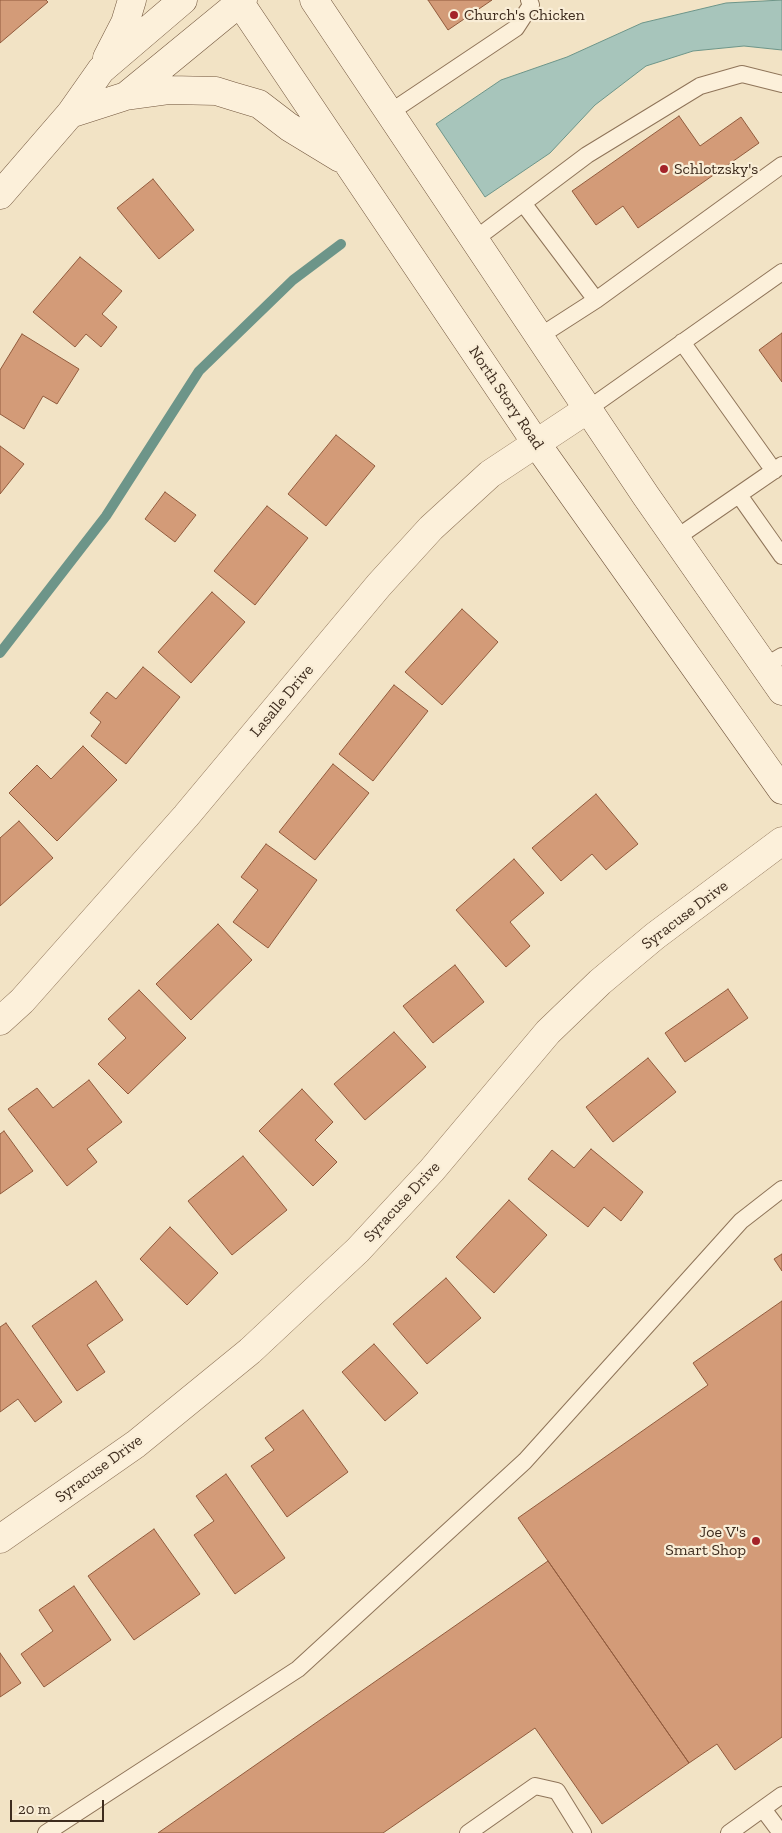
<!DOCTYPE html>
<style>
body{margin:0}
#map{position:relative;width:782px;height:1833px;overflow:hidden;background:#f2e3c5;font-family:"Zilla Slab",serif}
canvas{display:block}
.scale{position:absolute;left:10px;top:1800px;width:94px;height:22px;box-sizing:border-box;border:2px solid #3e2c1e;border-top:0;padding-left:6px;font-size:15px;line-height:18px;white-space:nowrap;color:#3e2c1e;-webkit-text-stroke:4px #f9edd6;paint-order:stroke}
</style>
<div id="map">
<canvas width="782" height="1833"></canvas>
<div class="scale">20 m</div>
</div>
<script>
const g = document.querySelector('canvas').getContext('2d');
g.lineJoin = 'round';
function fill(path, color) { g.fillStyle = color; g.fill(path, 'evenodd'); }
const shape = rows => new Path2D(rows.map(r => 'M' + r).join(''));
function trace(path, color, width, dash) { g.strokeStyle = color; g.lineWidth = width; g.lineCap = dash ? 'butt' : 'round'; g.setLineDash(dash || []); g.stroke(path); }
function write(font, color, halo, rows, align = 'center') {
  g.font = font + ' "Zilla Slab",serif'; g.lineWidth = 4.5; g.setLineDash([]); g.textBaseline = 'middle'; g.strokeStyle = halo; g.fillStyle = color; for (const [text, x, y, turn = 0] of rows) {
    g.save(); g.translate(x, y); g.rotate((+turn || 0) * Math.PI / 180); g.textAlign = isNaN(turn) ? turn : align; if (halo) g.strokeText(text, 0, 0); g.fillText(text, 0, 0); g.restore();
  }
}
const water = shape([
 [782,0,782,50,744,46,693,51,646,66,595,105,550,153,485,197,436,124,501,80,567,57,642,23,726,3,782,0]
]);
fill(water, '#a7c5bb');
trace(water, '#6d9589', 1);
trace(shape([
 [0,653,106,516,199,371,293,280,341,244]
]), '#6d9589', 10);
const building = shape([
 [0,0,46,0,48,2,0,43,0,0],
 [428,0,492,0,448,30,428,0],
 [679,116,700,146,741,117,759,143,638,228,623,206,596,225,572,191,679,116],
 [153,179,194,230,159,259,117,208,153,179],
 [80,257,122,291,102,314,117,327,101,347,86,334,75,347,33,312,80,257],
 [782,333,782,382,759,350,782,333],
 [22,334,79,369,57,404,43,396,24,429,0,414,0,370,22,334],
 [336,435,375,466,326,526,288,494,336,435],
 [0,446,24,464,0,494,0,446],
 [165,492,196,515,175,542,145,519,165,492],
 [267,506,308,538,255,605,214,571,267,506],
 [212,592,245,622,191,683,158,652,212,592],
 [462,609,498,642,442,705,405,672,462,609],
 [143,667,180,697,126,764,91,736,101,722,90,713,107,692,116,699,143,667],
 [394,685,428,711,373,781,339,754,394,685],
 [83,746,117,780,57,841,9,793,37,765,51,779,83,746],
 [333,764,369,793,315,860,279,832,333,764],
 [596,794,638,844,606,870,592,854,561,881,532,848,596,794],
 [19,821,53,858,0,906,0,838,19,821],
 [266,844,317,880,268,948,233,922,258,890,241,877,266,844],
 [514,859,544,893,510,922,530,946,506,967,456,910,514,859],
 [218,924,252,960,191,1020,156,984,218,924],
 [455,965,484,1002,433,1043,403,1006,455,965],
 [728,989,748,1018,685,1062,665,1033,728,989],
 [139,990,186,1038,128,1094,98,1064,126,1038,108,1019,139,990],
 [394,1032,426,1067,365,1120,334,1084,394,1032],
 [648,1058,676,1092,613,1142,586,1107,648,1058],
 [89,1080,122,1122,87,1149,97,1162,67,1186,8,1109,37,1088,53,1108,89,1080],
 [302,1089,333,1122,315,1140,337,1162,313,1186,259,1131,302,1089],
 [4,1131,33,1171,0,1194,0,1134,4,1131],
 [591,1149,643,1192,621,1221,604,1207,588,1227,528,1179,552,1150,574,1168,591,1149],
 [243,1156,287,1210,232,1255,188,1201,243,1156],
 [509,1200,547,1235,494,1293,456,1257,509,1200],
 [170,1227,218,1273,187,1305,140,1259,170,1227],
 [782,1254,782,1271,774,1259,782,1254],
 [446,1278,481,1318,427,1364,393,1324,446,1278],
 [96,1281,123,1320,87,1345,105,1372,77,1391,32,1326,96,1281],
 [782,1301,782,1737,735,1770,717,1744,689,1763,518,1518,708,1385,693,1363,782,1301],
 [6,1323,62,1402,35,1422,18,1399,0,1412,0,1327,6,1323],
 [374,1344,418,1393,385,1421,342,1372,374,1344],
 [303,1410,348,1472,287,1517,251,1466,274,1450,265,1438,303,1410],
 [226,1474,285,1558,235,1594,194,1535,214,1521,196,1496,226,1474],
 [154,1529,200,1594,134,1640,88,1576,154,1529],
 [548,1561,689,1763,602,1824,535,1728,383,1833,158,1833,548,1561],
 [74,1586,111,1640,44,1687,21,1654,53,1631,39,1610,74,1586],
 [0,1653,21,1683,0,1697,0,1653]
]);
fill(building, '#d39b78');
trace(building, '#915b3d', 1);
const lane = shape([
 [389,113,516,28,531,5,529,0],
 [523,203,596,300],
 [474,240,587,155,700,86,742,74,782,84],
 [540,336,596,300,782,165],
 [682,342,774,471],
 [588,409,782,272],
 [739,495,782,556],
 [676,538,782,465],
 [765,666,782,656],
 [763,1809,781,1833],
 [46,1833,298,1669,525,1461,741,1221,782,1189],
 [468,1833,535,1786,557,1791,583,1833],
 [729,1833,782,1795]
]);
const street = shape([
 [0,1021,22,1001,186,816,379,585,431,528,490,474,588,409],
 [0,1539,136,1444,250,1351,358,1250,432,1170,548,1032,600,982,655,936,782,841]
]);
const secondary = shape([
 [238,0,536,443,782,790],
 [314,0,646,496,782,691],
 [107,58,125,23,132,0],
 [126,96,170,90,216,91,232,96,259,104,289,127,340,158],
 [70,114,126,96,243,0],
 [0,195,70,114,101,70,183,0]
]);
trace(lane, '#8f7459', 18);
trace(street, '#8f7459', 29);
trace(secondary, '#71553c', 29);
trace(lane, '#fcf0da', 16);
trace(street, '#fcf0da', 28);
trace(secondary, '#fcf0da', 28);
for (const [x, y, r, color] of [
 [454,15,5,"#a42329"],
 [664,169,5,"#a42329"],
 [756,1541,5,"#a42329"]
]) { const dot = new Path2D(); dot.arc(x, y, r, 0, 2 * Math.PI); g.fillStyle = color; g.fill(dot); trace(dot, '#f9edd6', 2); }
write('16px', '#3e2c1e', '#f9edd6', [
 ["Church's Chicken",464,15],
 ["Schlotzsky's",674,169],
 ["Joe V's",746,1532,"right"],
 ["Smart Shop",746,1550,"right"]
], 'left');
write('16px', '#3e2c1e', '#f9edd6', [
 ["North Story Road",506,398,56],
 ["Lasalle Drive",282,701,-50],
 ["Syracuse Drive",685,915,-37],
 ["Syracuse Drive",402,1202,-47],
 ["Syracuse Drive",99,1469,-36]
]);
</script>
